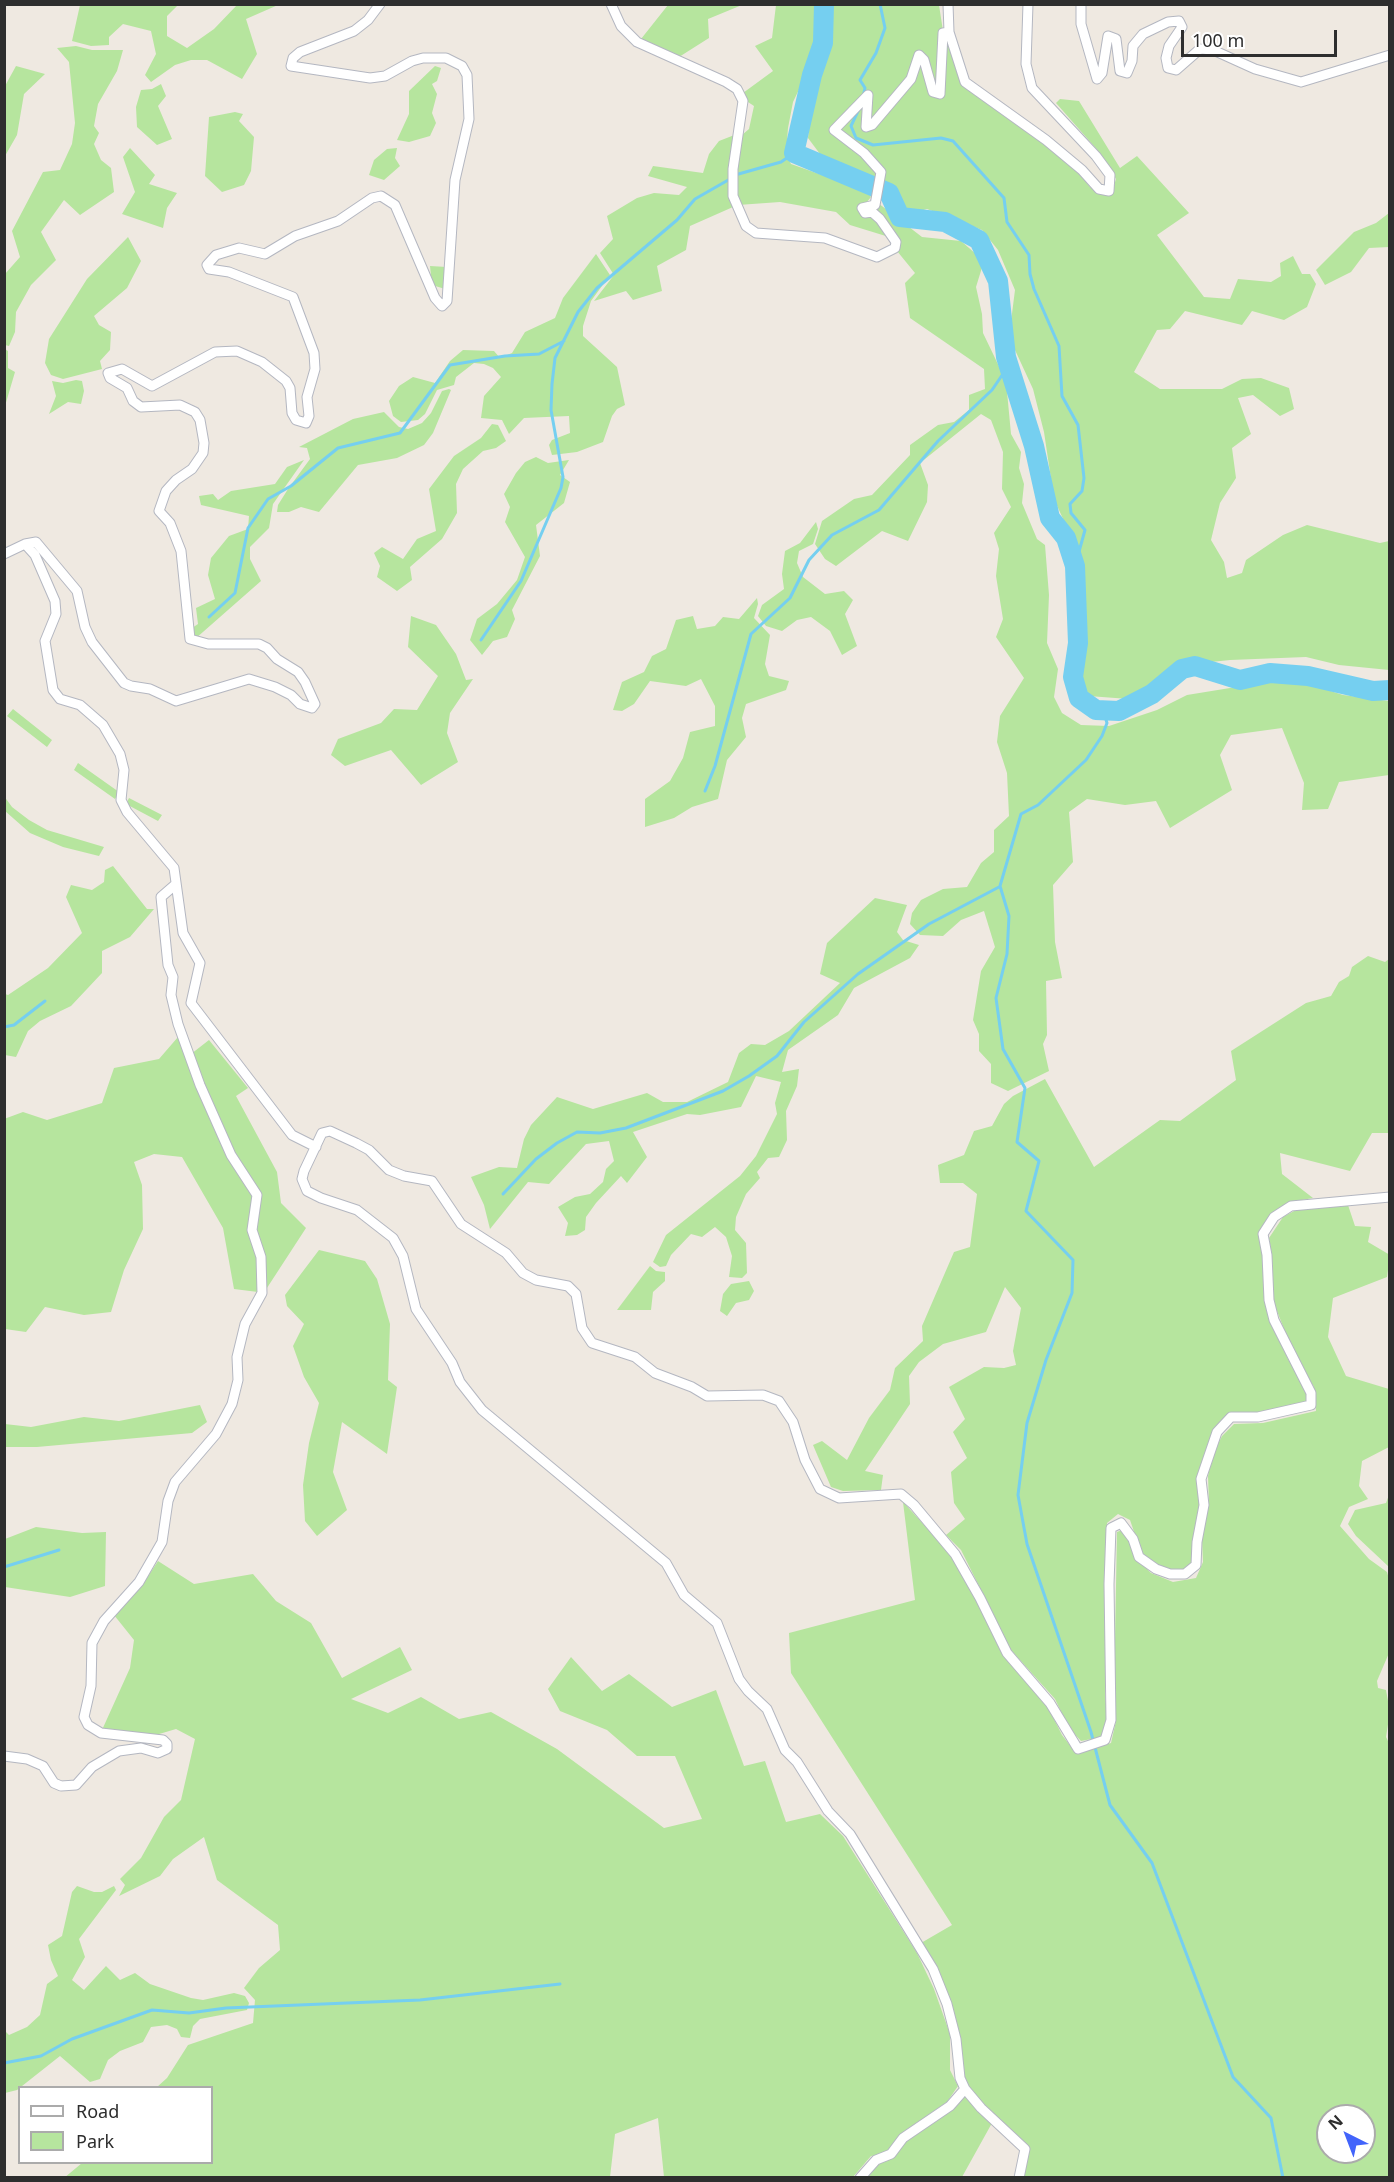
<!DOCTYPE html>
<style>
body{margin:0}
#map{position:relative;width:1394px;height:2182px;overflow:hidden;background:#efe9e1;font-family:"Noto Sans",sans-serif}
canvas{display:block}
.frame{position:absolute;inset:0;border:6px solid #2e2e2e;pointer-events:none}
.legend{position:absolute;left:18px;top:2086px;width:195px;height:78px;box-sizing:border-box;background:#fff;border:2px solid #ababab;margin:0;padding:8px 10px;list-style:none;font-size:18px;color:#2e2e2e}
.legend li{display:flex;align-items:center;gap:12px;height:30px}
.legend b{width:30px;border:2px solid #ababab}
.north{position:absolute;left:1316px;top:2104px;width:60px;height:60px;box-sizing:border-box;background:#fff;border:2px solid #ababab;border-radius:50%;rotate:318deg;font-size:16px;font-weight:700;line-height:24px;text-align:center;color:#2e2e2e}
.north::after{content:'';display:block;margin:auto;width:21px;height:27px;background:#4264fb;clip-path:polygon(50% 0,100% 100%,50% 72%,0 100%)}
.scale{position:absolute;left:1181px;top:30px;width:156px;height:27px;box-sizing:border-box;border:3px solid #2e2e2e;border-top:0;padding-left:8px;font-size:18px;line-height:21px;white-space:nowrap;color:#2e2e2e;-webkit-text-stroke:4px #fff;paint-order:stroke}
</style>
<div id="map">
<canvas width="1394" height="2182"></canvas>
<div class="frame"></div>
<ul class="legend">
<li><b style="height:8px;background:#fff"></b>Road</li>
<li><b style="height:16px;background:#b6e59e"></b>Park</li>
</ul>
<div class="north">N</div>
<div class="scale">100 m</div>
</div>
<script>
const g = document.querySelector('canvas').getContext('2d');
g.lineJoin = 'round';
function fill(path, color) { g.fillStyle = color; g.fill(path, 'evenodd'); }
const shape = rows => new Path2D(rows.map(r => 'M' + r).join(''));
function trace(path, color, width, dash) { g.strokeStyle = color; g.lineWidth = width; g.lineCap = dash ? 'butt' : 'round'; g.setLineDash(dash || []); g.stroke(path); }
fill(shape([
 [80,5,178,5,167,16,167,36,187,48,214,29,237,5,278,5,246,19,257,54,242,79,207,60,191,60,175,65,151,82,145,75,156,54,151,31,123,24,109,37,109,45,91,46,72,41],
 [668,5,742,5,708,19,709,38,679,57,641,39],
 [776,5,815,5,816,30,807,73,793,102,788,128,786,154,791,164,867,191,871,197,866,203,889,237,850,225,836,212,780,202,738,205,735,184,742,135,749,129,754,106,745,100,743,93,773,71,755,46,772,38],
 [830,5,939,5,943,31,940,83,935,89,920,53,910,77,869,124,869,93,832,130,876,171,874,182,826,162,808,138,811,105,830,44],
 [944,35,948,37,965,85,1043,143,1078,172,1090,187,1111,195,1116,179,1100,153,1056,103,1060,99,1079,101,1120,168,1137,156,1189,213,1157,235,1204,297,1230,299,1238,279,1271,282,1281,276,1280,263,1293,256,1302,274,1310,274,1316,284,1307,307,1284,320,1252,311,1242,325,1185,311,1170,329,1157,330,1134,372,1160,389,1222,389,1242,379,1261,378,1289,388,1294,409,1280,416,1253,395,1238,398,1251,434,1232,448,1236,478,1220,503,1211,540,1224,562,1227,578,1242,573,1246,560,1283,535,1307,525,1380,543,1389,541,1389,670,1339,665,1306,657,1230,660,1192,664,1129,699,1075,695,1078,616,1074,543,1054,499,1044,432,1033,389,1009,337,1015,290,998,250,982,230,927,209,905,215,890,190,880,185,882,172,837,129,866,99,865,129,913,81,919,58,942,97],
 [76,46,92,50,123,50,117,71,98,104,94,126,99,133,94,144,101,160,111,168,114,192,80,215,64,200,41,232,56,260,31,285,16,312,15,332,9,346,5,345,5,274,20,257,12,231,43,172,60,170,72,144,75,123,69,62,57,48],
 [16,66,45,74,24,94,17,135,5,156,5,86],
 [435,66,441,68,437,81,432,84,437,94,432,113,436,123,430,136,409,142,397,140,409,114,409,91],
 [161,84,166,96,158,106,172,139,157,145,137,127,136,107,141,90,152,89],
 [235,112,243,114,239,121,254,137,251,171,244,185,222,192,205,176,209,117],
 [737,134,730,200,733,207,690,226,686,250,657,266,662,291,633,300,626,291,594,301,614,275,600,253,613,239,607,216,637,198,654,193,679,195,687,187,648,176,653,166,703,173,709,154,719,141],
 [130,148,155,175,149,184,177,193,167,208,163,228,122,214,135,192,123,157],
 [397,148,395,158,400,166,384,180,369,175,374,160,387,149],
 [878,203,922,237,961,241,984,261,976,287,982,314,983,333,1006,381,1011,434,1021,452,1019,468,1024,484,1022,503,1037,539,1045,545,1049,595,1047,643,1058,669,1054,697,1062,713,1081,725,1109,726,1157,710,1187,695,1273,681,1312,685,1343,695,1389,701,1389,775,1339,782,1328,809,1302,810,1304,783,1282,728,1231,735,1220,755,1232,790,1170,828,1156,801,1125,805,1087,799,1069,812,1073,862,1053,885,1055,942,1062,978,1046,981,1047,1035,1043,1044,1049,1071,1008,1091,991,1083,991,1064,979,1051,979,1034,973,1020,981,971,995,947,984,911,961,920,943,936,920,935,910,924,912,913,921,900,943,889,967,887,981,863,994,852,994,830,1009,816,1007,773,997,742,1000,716,1024,678,996,637,1003,619,996,576,999,549,994,533,1011,507,1002,489,1003,452,991,420,981,414,920,463,928,485,927,502,908,541,882,531,836,566,825,559,815,544,822,521,854,499,872,495,910,455,910,445,938,425,954,422,969,410,969,395,985,389,984,369,910,318,905,283,915,273,897,251,872,210],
 [1389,213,1389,247,1369,248,1351,272,1325,285,1316,270,1354,232,1376,223],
 [128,237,141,261,127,288,94,316,99,325,111,332,110,350,100,361,102,369,63,379,51,375,45,363,49,339,87,279],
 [596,254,610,275,591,301,583,326,583,336,617,367,625,405,617,409,612,416,603,442,577,452,552,455,549,445,552,440,570,433,569,416,524,418,509,434,502,420,481,418,484,396,501,377,493,368,484,364,474,363,456,377,454,385,437,390,425,414,418,420,401,422,393,416,389,401,399,386,413,377,435,383,450,361,463,350,494,351,500,358,512,353,525,332,555,318,563,298],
 [430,266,447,267,445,289,432,285],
 [5,349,8,351,8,368,15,372,5,406],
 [76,380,82,381,84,391,81,404,68,402,49,414,56,396,52,381,63,383],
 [449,389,451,390,433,433,424,445,397,458,358,465,319,512,301,507,289,512,277,512,278,505,288,489,310,459,307,448,299,447,353,419,384,412,399,427,408,429,422,423,431,413,442,391],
 [492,424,498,425,506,441,496,448,483,451,463,469,456,484,457,513,442,539,410,567,412,580,397,591,377,577,380,566,374,553,382,547,403,559,417,539,436,531,429,489,454,456,481,438],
 [536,457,548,463,569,460,560,475,570,482,564,503,536,525,540,556,512,610,515,619,507,637,493,641,482,655,470,640,477,619,497,604,517,580,525,557,505,522,510,507,504,494,516,473,525,462],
 [304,460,273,504,269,528,250,547,250,559,261,581,195,639,192,628,198,624,196,608,215,599,208,575,211,558,229,536,248,529,249,516,201,505,199,496,213,494,218,500,231,491,275,484,287,467],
 [816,522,818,529,813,544,799,551,797,563,803,577,825,594,844,591,853,600,845,614,857,646,842,655,830,631,811,617,797,620,782,631,766,626,758,616,762,605,784,589,782,574,785,551,800,543],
 [757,598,758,604,754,618,770,635,765,664,769,676,789,681,786,690,746,704,742,718,746,737,727,760,718,799,692,807,674,818,645,827,645,799,670,781,683,758,690,732,715,726,715,706,701,679,686,686,650,681,634,704,622,711,613,710,622,682,644,672,652,656,666,649,676,620,693,616,697,629,715,626,723,617,739,619],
 [411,616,436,625,456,654,466,680,473,679,450,713,447,733,458,762,421,785,391,750,345,766,331,755,338,739,381,723,394,709,417,710,438,676,408,647],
 [13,709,52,740,47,747,7,716],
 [78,763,119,792,115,799,74,770],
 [4,796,12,807,29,820,47,830,104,847,99,856,63,847,30,833,5,811],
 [129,798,162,815,158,821,126,804],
 [113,866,147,909,154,909,130,937,102,951,102,973,71,1006,40,1021,28,1031,16,1057,5,1055,5,994,8,995,48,968,82,933,66,897,71,885,92,890,104,882,105,870],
 [875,898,907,905,897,932,903,940,919,945,910,958,854,988,838,1015,788,1050,782,1072,799,1069,797,1086,786,1111,787,1140,779,1157,768,1158,757,1172,760,1178,746,1194,736,1217,735,1230,746,1243,747,1273,742,1278,729,1277,732,1256,726,1237,715,1227,702,1237,691,1234,671,1255,666,1266,660,1267,653,1262,666,1235,740,1176,756,1156,777,1114,775,1103,781,1082,756,1076,741,1107,700,1115,687,1114,633,1132,647,1157,627,1183,621,1176,596,1203,586,1217,585,1230,577,1235,565,1236,568,1223,558,1207,575,1197,590,1194,603,1182,606,1169,614,1161,609,1141,586,1144,549,1184,528,1182,490,1229,484,1205,471,1177,499,1167,517,1168,524,1139,531,1125,557,1097,593,1109,647,1093,663,1102,687,1102,728,1082,739,1053,751,1044,765,1045,789,1031,840,983,820,974,827,943],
 [1368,956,1385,962,1389,959,1389,1133,1372,1133,1350,1171,1280,1153,1282,1174,1313,1198,1290,1202,1259,1234,1264,1258,1265,1304,1288,1359,1306,1390,1307,1403,1256,1414,1232,1413,1215,1430,1197,1479,1202,1504,1193,1563,1182,1572,1158,1566,1142,1555,1130,1520,1118,1514,1107,1523,1105,1696,1108,1719,1102,1737,1081,1741,1069,1728,1055,1699,1011,1650,961,1550,946,1535,965,1519,954,1503,951,1472,967,1458,953,1432,965,1419,949,1387,984,1367,1004,1368,1016,1365,1013,1351,1021,1308,1005,1287,986,1332,943,1344,919,1362,909,1376,910,1404,865,1471,883,1475,881,1490,843,1491,831,1487,813,1445,822,1441,847,1460,869,1418,890,1390,895,1368,923,1341,922,1326,954,1252,970,1247,977,1194,963,1183,940,1183,938,1165,964,1155,974,1131,992,1126,1004,1104,1013,1096,1045,1079,1094,1167,1160,1120,1180,1121,1236,1080,1231,1051,1306,1003,1331,996,1339,982,1349,976,1352,967],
 [178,1037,254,1197,258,1292,234,1289,223,1228,182,1157,154,1154,134,1162,142,1185,143,1229,124,1270,111,1312,84,1315,45,1307,26,1332,5,1329,4,1119,23,1112,47,1120,102,1103,114,1068,159,1059],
 [209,1040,248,1088,236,1096,277,1172,281,1203,306,1228,265,1291,255,1230,260,1193,232,1152,191,1054],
 [1348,1205,1355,1226,1371,1227,1368,1242,1390,1255,1387,1277,1333,1298,1328,1337,1346,1376,1389,1389,1389,1447,1362,1461,1359,1486,1368,1499,1349,1507,1340,1526,1369,1559,1387,1572,1389,1579,1389,1653,1377,1681,1378,1688,1386,1690,1390,1712,1386,1737,1390,1745,1389,2177,1023,2177,1028,2147,966,2086,961,2076,959,2037,921,1943,952,1925,791,1673,789,1633,915,1600,903,1502,953,1556,996,1635,1048,1707,1062,1735,1076,1753,1111,1743,1116,1721,1114,1693,1117,1532,1122,1530,1130,1541,1137,1559,1151,1573,1173,1582,1196,1578,1203,1562,1202,1540,1209,1504,1208,1476,1212,1456,1222,1436,1234,1424,1263,1423,1316,1411,1314,1387,1294,1354,1273,1301,1272,1255,1269,1238,1283,1217,1296,1210],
 [1328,2116,1364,2116,1364,2152,1328,2152],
 [319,1250,365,1261,377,1279,390,1324,388,1380,397,1387,387,1454,342,1422,333,1472,347,1510,317,1536,305,1521,303,1485,309,1443,319,1403,304,1377,293,1346,304,1324,287,1306,285,1295],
 [650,1266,656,1271,665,1272,665,1281,653,1292,651,1310,617,1310],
 [749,1281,754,1291,749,1300,736,1303,727,1316,720,1311,723,1294,731,1284],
 [200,1405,207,1422,192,1433,37,1447,5,1447,5,1424,31,1427,84,1417,119,1421],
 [1389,1495,1390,1567,1389,1567,1356,1536,1348,1524,1355,1510,1386,1503],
 [36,1527,82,1533,106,1532,105,1586,70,1597,5,1587,5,1539],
 [158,1561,194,1584,253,1574,276,1601,311,1623,342,1678,400,1647,412,1670,351,1699,388,1713,421,1697,459,1719,491,1712,557,1749,664,1828,702,1819,675,1756,637,1756,607,1730,560,1711,548,1689,571,1657,602,1691,629,1674,672,1707,716,1690,744,1766,765,1761,786,1822,820,1814,843,1836,917,1953,934,1989,950,2034,950,2070,958,2086,947,2102,899,2135,887,2154,871,2156,853,2177,664,2177,658,2118,615,2134,610,2177,64,2178,82,2163,212,2162,212,2088,157,2087,167,2078,188,2045,253,2023,255,2000,244,1988,259,1968,280,1950,278,1925,217,1880,204,1837,173,1859,160,1876,119,1896,125,1885,120,1879,141,1858,164,1817,181,1800,195,1739,176,1729,149,1737,102,1730,130,1668,134,1640,114,1615,143,1584],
 [77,1886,94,1892,102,1892,114,1886,116,1890,79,1939,85,1957,72,1980,84,1990,106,1966,120,1980,135,1973,150,1984,191,1998,203,2000,234,1993,245,1996,249,2003,247,2010,200,2019,193,2026,190,2038,181,2037,177,2029,167,2025,151,2027,143,2042,120,2051,108,2060,100,2079,90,2082,60,2056,17,2090,5,2093,5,2031,9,2035,27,2027,40,2015,47,1984,58,1976,51,1960,48,1945,62,1936,72,1892],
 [964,2094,992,2123,962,2177,864,2178,905,2139]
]), '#b6e59e');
trace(shape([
 [863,97,865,88,860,80,876,53,885,28,880,4],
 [859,109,851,126,856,138,873,145,941,138,953,141,1004,198,1007,222,1029,255,1030,274,1034,289,1059,346,1062,396,1078,425,1084,478,1082,491,1070,504,1071,513,1085,530,1075,566],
 [735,175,781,162,794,153],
 [209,617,235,593,248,528,268,499,291,486,338,448,400,433,450,365,505,356,539,354,564,341],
 [481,640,521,581,561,488,563,477,551,410,552,384,555,358,578,312,597,288,677,220,695,199,730,179],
 [1103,710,1107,723,1102,736,1086,760,1038,805,1021,814,1000,886,1009,916,1007,954,996,998,1003,1049,1025,1088,1017,1142,1039,1161,1026,1211,1073,1260,1072,1293,1046,1360,1027,1423,1018,1495,1027,1544,1091,1732,1110,1805,1152,1863,1233,2077,1271,2118,1283,2178],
 [705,791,715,766,751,634,790,598,809,560,832,535,879,510,938,441,992,390,1009,365],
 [4,1027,14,1025,45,1001],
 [503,1194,536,1159,557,1143,577,1132,600,1133,626,1128,723,1091,749,1076,777,1056,804,1022,858,974,929,924,999,887],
 [4,1567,59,1550],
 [4,2063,41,2056,72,2039,152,2010,189,2013,226,2008,420,2000,560,1984]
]), '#75cff0', 3);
trace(shape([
 [824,4,823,43,812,75,794,153,889,193,900,217,945,222,979,240,998,281,1006,357,1034,446,1050,518,1066,538,1075,566,1078,643,1073,677,1079,698,1096,710,1119,711,1152,694,1182,669,1195,666,1240,680,1270,673,1308,676,1373,691,1390,690]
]), '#75cff0', 20);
const street = shape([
 [611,4,621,26,637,42,726,82,737,89,743,101,733,169,733,196,746,226,756,233,825,238,877,257,895,248,896,242,880,219,872,212,865,213,862,208,875,205,881,172,864,153,834,130,868,95,866,127,872,125,911,79,919,55,924,60,933,92,940,94,943,33,949,32],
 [948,4,949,32,965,82,1046,140,1082,170,1099,189,1109,191,1110,175,1096,156,1032,88,1026,64,1028,4],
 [1081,4,1081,24,1097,79,1102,73,1108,36,1116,39,1120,71,1127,73,1132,61,1133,46,1143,34,1168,22,1179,21,1182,27,1169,46,1166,58,1168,68,1176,70,1200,49,1213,50,1255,69,1301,82,1390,55],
 [25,544,35,555,55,601,56,614,45,641,53,690,60,699,80,705,103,725,120,754,124,770,121,800,127,812,174,868,183,933,200,963,191,1003,292,1135,316,1147],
 [4,554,25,544,36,542,77,591,85,627,92,642,124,683,131,686,150,689,176,701,249,679,275,687,291,695,300,704,312,708,315,704,305,682,298,672,277,659,267,648,259,644,208,644,190,639,181,551,170,523,159,511,166,491,176,480,192,469,203,453,204,443,200,420,195,412,180,405,141,407,133,401,127,388,110,378,108,373,122,369,152,386,215,352,237,351,262,362,286,381,290,388,292,413,296,420,306,423,309,416,307,397,315,369,314,353,293,297,229,272,209,269,207,265,216,255,239,248,265,254,295,236,338,221,372,198,381,196,395,205,435,298,442,306,447,301,455,180,469,119,467,75,462,66,446,58,423,58,412,61,385,76,370,78,291,66,293,58,300,52,354,31,368,20,380,4],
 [4,1756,27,1759,43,1766,54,1783,61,1786,76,1785,92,1767,119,1751,141,1748,158,1753,167,1749,167,1744,163,1740,101,1733,88,1725,84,1717,91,1686,92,1643,104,1621,139,1582,162,1542,168,1501,175,1482,216,1434,232,1404,238,1380,237,1357,245,1324,262,1293,261,1257,252,1230,257,1195,231,1155,200,1085,178,1024,171,995,173,977,168,965,161,897,176,884],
 [860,2178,876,2160,891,2154,903,2138,950,2106,965,2089],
 [1019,2178,1025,2149,981,2108,965,2089,960,2078,956,2039,947,2004,933,1969,850,1834,828,1811,797,1762,785,1750,767,1709,748,1691,739,1679,717,1623,684,1595,666,1563,482,1410,460,1382,452,1363,416,1309,403,1256,393,1238,357,1210,321,1198,307,1191,302,1179,304,1171,322,1133,330,1131,356,1143,369,1150,389,1170,404,1176,432,1181,461,1224,506,1253,523,1273,536,1280,568,1286,576,1294,582,1328,592,1343,635,1357,655,1373,692,1387,707,1396,763,1395,779,1401,793,1422,805,1460,820,1489,839,1498,901,1494,914,1505,955,1554,980,1598,1007,1653,1050,1703,1078,1749,1105,1740,1111,1720,1109,1584,1111,1528,1121,1523,1133,1539,1139,1557,1156,1569,1170,1574,1185,1574,1196,1565,1197,1542,1204,1505,1201,1479,1217,1432,1231,1417,1258,1417,1311,1405,1311,1393,1274,1320,1269,1300,1267,1255,1263,1234,1274,1217,1291,1206,1390,1197]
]);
trace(street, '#b4b7c1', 11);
trace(street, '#fff', 9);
</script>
